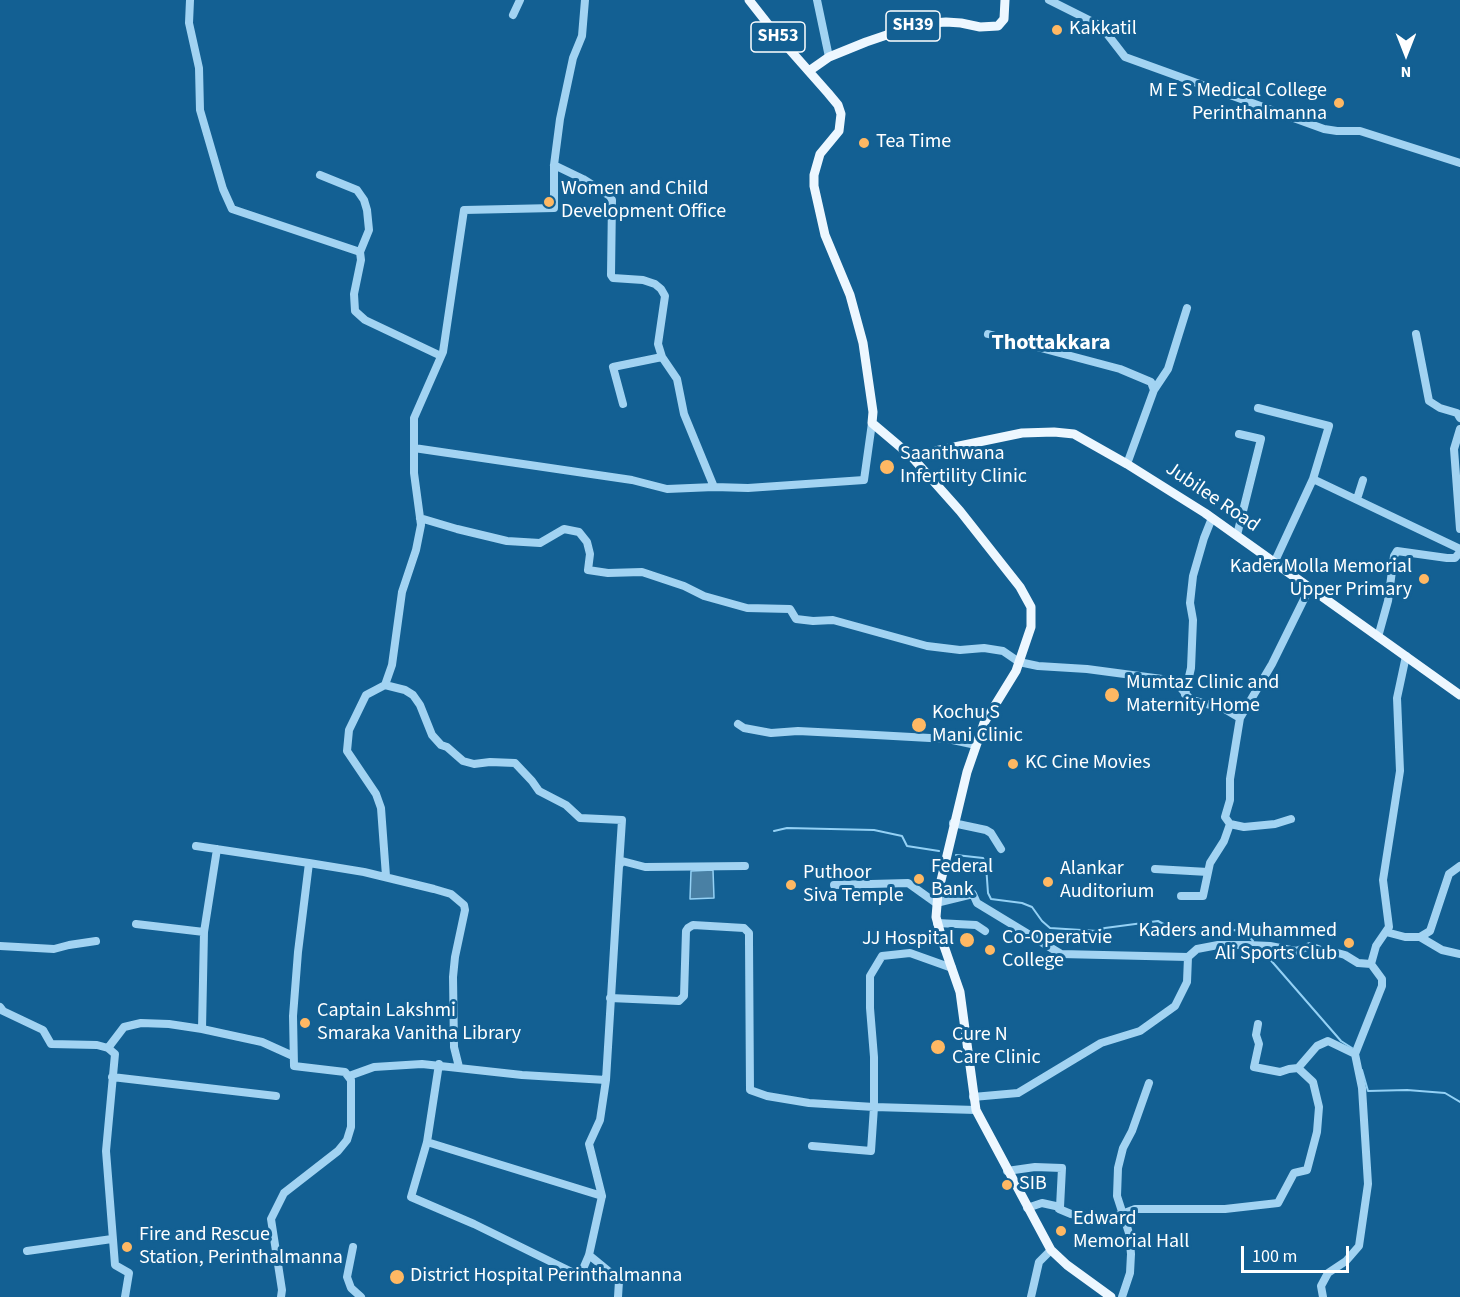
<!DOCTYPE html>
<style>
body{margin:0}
#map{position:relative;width:1460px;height:1297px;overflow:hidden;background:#136093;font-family:"Source Sans 3",sans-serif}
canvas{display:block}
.north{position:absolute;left:1376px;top:24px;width:60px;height:60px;-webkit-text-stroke:4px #136093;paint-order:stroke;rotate:180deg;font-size:16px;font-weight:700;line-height:24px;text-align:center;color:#fff}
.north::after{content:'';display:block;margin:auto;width:21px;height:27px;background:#fff;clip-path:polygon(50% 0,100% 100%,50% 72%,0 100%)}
.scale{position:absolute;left:1241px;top:1246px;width:108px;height:27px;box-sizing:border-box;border:3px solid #fff;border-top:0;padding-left:8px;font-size:18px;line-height:21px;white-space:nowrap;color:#fff;-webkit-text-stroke:4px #136093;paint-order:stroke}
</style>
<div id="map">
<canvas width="1460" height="1297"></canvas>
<div class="north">N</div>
<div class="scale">100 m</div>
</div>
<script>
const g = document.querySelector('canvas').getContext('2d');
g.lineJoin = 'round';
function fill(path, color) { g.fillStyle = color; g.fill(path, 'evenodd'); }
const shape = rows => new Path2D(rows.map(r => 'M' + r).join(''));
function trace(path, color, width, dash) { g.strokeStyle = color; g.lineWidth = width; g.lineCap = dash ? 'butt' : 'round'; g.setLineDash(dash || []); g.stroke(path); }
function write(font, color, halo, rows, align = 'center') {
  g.font = font + ' "Source Sans 3",sans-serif'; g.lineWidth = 6; g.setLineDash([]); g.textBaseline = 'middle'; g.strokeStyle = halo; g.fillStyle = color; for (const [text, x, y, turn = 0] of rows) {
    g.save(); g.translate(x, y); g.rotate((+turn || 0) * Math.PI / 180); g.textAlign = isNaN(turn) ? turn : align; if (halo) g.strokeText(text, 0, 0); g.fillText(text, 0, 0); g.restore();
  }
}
const water = shape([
 [713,870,714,898,690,899,691,871,713,870]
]);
fill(water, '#4980a4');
trace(water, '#94d1f5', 1.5);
trace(shape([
 [774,831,787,828,874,830,902,836,907,846,939,851],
 [956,855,983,858,986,865,988,893,991,899,1022,903,1032,907,1042,921,1050,928,1097,931,1105,928,1158,921,1184,935,1235,930,1246,933,1253,941],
 [1261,949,1341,1041,1352,1048],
 [1362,1070,1368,1091,1407,1090,1445,1093,1460,1102]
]), '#94d1f5', 2);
trace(shape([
 [190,0,189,23,199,68,200,110,223,189,232,209,360,252],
 [817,0,829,57],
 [1049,0,1101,26,1125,57,1324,129,1337,131,1360,131,1460,163],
 [513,15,520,0],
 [554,165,583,179,610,196,612,200,611,275,613,278,643,280,655,284,661,289,665,296,658,344,662,357],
 [320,175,357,190,364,200,367,210,369,230,360,252,361,260,354,294,355,311,365,320,441,356],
 [988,334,1120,369,1151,382,1154,390,1127,464],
 [1416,334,1429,401,1440,408,1457,413,1460,418],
 [1154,390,1168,369,1187,308],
 [623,404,613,367,662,357,677,379,684,414,714,487],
 [1258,408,1329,426,1313,479,1275,561],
 [1460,429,1454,449,1460,529],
 [414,448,632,480,667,489,714,487,748,488,864,480,872,423],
 [1313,479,1460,549],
 [1357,499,1363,480],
 [420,518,457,529,507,541,540,543,564,529,579,532,587,542,590,554,588,570,608,573,642,572,684,586,704,596,747,608,790,609,796,619,813,621,833,620,927,646,960,650,984,648,1003,651,1019,662,1038,666,1087,669,1162,679,1180,687,1191,700,1223,708,1240,718],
 [1237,535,1261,439,1239,434],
 [1378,637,1388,601,1394,556,1397,551,1447,558,1455,558,1460,552],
 [385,685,405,690,413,695,420,705,432,735,441,745,447,747,463,761,474,764,490,762,515,763,532,781,539,791,566,805,580,818,622,820,619,866],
 [1185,694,1191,668,1193,620,1190,603,1193,576,1204,538,1212,518],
 [738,724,744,728,771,733,798,731,857,734,948,739,976,745],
 [1291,819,1275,824,1244,827,1230,824,1225,817,1230,800,1230,779,1240,718,1272,664,1310,587],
 [953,823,986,830,991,833,1001,849],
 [196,846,309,863],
 [1155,869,1208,872],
 [386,876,381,808,376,794,347,751,349,730,366,695,385,685,392,665,402,592,416,550,421,525,414,473,414,418,443,352,464,210,554,208,554,165,560,119,573,58,582,36,585,0],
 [834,885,908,883,936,903,973,894,977,903,1061,954,1188,957],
 [1181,896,1203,896,1210,863,1224,841,1230,824],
 [937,923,976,925,985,931],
 [136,924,204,932],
 [1386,932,1405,937,1420,937,1430,931,1449,874,1460,866],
 [1420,937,1442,950,1460,954],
 [0,946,54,949,69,945,96,941],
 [610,998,679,1001,684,996,686,931,688,928,693,925,744,928,749,933,749,941,750,1090,767,1096,809,1103,874,1107,976,1110],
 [0,1007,3,1011,43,1030,51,1044,97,1045,108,1048,115,1054,106,1151,115,1265,129,1273,125,1297],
 [1258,1024,1256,1035,1259,1044,1254,1067,1280,1072,1289,1069,1298,1068,1317,1046,1328,1041,1355,1054],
 [202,1029,204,932,217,849],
 [108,1048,124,1027,141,1023,169,1024,202,1029,262,1042,293,1056],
 [349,1076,374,1067,422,1064,522,1075,606,1080,600,1120,589,1144,602,1196],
 [112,1077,276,1096],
 [606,1080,619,866,622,861,645,867,745,866],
 [973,1097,1018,1093,1101,1043,1140,1031,1175,1006,1187,982,1188,957,1197,949,1218,945,1248,945,1270,946,1296,951,1310,946,1331,954,1334,952,1345,955,1358,963,1371,964],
 [427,1142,602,1196,589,1255,580,1276,474,1224,411,1197,427,1142],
 [427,1142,439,1064],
 [812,1146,871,1151,874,1107,874,1057,870,1008,870,976,882,956,910,953,952,968],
 [1007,1171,1035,1167,1062,1168,1060,1207],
 [1027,1208,1042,1203,1060,1207,1059,1209,1071,1214,1109,1219,1135,1209,1225,1209,1278,1203,1294,1173,1307,1170,1317,1132,1319,1107,1313,1082,1298,1068],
 [353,1247,347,1277,351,1288,361,1297],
 [27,1251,112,1239],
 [589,1255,617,1278,619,1281,618,1297],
 [281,1297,282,1290,271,1219,284,1193,338,1151,347,1140,351,1127,351,1080,345,1072,294,1066,293,1016,298,952,309,863,364,872,434,889,451,894,464,905,465,910,455,957,453,977,454,1047,459,1067],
 [1031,1297,1039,1262,1051,1250],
 [1122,1297,1130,1273,1131,1254,1129,1233,1117,1196,1118,1168,1123,1148,1132,1131,1149,1083],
 [1323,1297,1321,1286,1328,1273,1346,1261,1359,1246,1368,1184,1362,1088,1355,1054,1382,986,1382,979,1371,964,1376,946,1389,927,1383,880,1400,771,1397,698,1406,656]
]), '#a2d3f2', 8);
trace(shape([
 [749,0,775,33,828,93,838,105,841,114,839,131,820,154,814,175,814,186,825,235,850,295,863,343,873,412,872,423,911,456,960,511,1020,587,1031,607,1031,627,1016,671,984,723,967,772,938,893,936,917,944,946,960,992,976,1110,1051,1250,1067,1265,1111,1297],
 [809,71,829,57,866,42,919,24,946,22,961,23,980,27,998,26,1004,19,1005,0],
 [911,456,1022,433,1054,432,1074,434,1127,464,1205,513,1460,695]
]), '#edf7ff', 9);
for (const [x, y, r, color] of [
 [1057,30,6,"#ffb863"],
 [1339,103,6,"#ffb863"],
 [864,143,6,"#ffb863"],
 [549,202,6,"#ffb863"],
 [887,467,8,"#ffb863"],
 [1424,579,6,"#ffb863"],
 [1112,695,8,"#ffb863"],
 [919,725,8,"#ffb863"],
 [1013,764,6,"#ffb863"],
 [919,879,6,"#ffb863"],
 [1048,882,6,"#ffb863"],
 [791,885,6,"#ffb863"],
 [967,940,8,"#ffb863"],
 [1349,943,6,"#ffb863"],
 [990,950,6,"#ffb863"],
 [305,1023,6,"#ffb863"],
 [938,1047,8,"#ffb863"],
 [1007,1185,6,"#ffb863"],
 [1061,1231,6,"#ffb863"],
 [127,1247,6,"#ffb863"],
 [397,1277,8,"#ffb863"]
]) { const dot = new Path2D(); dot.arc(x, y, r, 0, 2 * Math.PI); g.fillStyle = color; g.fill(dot); trace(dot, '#136093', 2); }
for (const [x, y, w] of [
 [913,26,54],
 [778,37,54]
]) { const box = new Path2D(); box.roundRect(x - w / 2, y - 15, w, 30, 4.5); g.fillStyle = '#136093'; g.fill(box); trace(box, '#fff', 1.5); }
write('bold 18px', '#fff', null, [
 ["SH39",913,26],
 ["SH53",778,37]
]);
write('20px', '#fff', '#136093', [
 ["Kakkatil",1069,30],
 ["M E S Medical College",1327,92,"right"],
 ["Perinthalmanna",1327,115,"right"],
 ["Tea Time",876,143],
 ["Women and Child",561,190],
 ["Development Office",561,213],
 ["Saanthwana",900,455],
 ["Infertility Clinic",900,478],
 ["Kader Molla Memorial",1412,568,"right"],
 ["Upper Primary",1412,591,"right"],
 ["Mumtaz Clinic and",1126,684],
 ["Maternity Home",1126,707],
 ["Kochu S",932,714],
 ["Mani Clinic",932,737],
 ["KC Cine Movies",1025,764],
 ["Federal",931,868],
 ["Bank",931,891],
 ["Alankar",1060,870],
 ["Auditorium",1060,893],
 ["Puthoor",803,874],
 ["Siva Temple",803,897],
 ["Kaders and Muhammed",1337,932,"right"],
 ["Ali Sports Club",1337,955,"right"],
 ["Co-Operatvie",1002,939],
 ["College",1002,962],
 ["JJ Hospital",954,940,"right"],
 ["Captain Lakshmi",317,1012],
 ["Smaraka Vanitha Library",317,1035],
 ["Cure N",952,1036],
 ["Care Clinic",952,1059],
 ["SIB",1019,1185],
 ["Edward",1073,1220],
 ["Memorial Hall",1073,1243],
 ["Fire and Rescue",139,1236],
 ["Station, Perinthalmanna",139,1259],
 ["District Hospital Perinthalmanna",410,1277]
], 'left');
write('20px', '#fff', '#136093', [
 ["Jubilee Road",1212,498,34]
]);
write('bold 22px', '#fff', '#136093', [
 ["Thottakkara",1051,344]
]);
</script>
